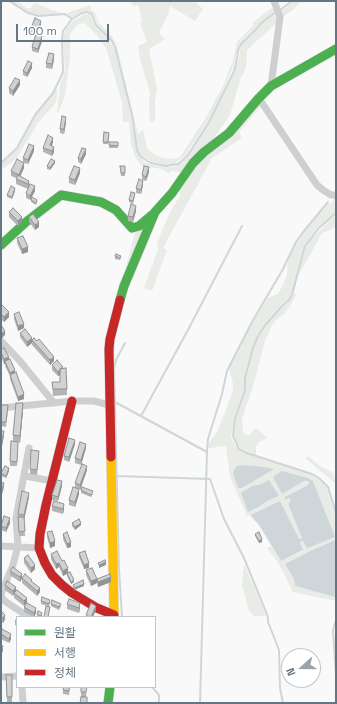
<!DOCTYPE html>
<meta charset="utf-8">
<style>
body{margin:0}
#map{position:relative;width:337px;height:704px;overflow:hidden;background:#f9f9f9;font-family:"Space Grotesk","Noto Sans KR",sans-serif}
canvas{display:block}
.frame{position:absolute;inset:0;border:2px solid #657683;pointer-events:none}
.legend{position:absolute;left:16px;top:616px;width:140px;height:72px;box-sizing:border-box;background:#fff;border:1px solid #c1c8cd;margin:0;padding:5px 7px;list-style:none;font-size:12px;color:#657683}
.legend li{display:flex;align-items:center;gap:8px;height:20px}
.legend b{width:20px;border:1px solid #c1c8cd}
.north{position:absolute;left:281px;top:648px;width:40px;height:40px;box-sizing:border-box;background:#fff;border:1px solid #c1c8cd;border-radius:50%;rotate:249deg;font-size:11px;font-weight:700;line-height:16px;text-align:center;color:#657683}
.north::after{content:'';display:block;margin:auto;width:14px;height:18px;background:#99a4ac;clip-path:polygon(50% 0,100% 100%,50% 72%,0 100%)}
.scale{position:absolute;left:16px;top:24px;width:93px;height:18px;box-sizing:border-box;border:2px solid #657683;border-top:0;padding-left:5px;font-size:12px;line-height:14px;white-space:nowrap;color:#657683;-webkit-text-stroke:3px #fff;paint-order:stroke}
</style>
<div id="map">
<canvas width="337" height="704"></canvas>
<div class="frame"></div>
<ul class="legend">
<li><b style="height:5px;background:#4caf50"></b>원활</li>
<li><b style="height:5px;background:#ffc107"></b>서행</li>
<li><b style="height:5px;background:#c62828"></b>정체</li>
</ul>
<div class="north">N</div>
<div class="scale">100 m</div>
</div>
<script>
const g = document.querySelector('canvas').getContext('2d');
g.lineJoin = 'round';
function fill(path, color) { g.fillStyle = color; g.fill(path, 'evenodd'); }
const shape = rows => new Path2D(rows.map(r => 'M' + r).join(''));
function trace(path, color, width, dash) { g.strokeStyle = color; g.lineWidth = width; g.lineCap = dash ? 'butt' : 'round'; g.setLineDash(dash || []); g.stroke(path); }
fill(shape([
 [7,1,16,1,27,8,31,8,34,3,63,14,39,15,36,16,26,13],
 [132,1,194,1,203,9,195,21,170,6,168,14,159,33,165,39,149,49,157,88,155,102,155,120,150,123,149,104,150,93,140,58,138,46,147,42,140,23,142,21,139,6,131,5],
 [294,1,301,1,294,9,283,17,280,12],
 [88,6,91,6,91,10,95,12,98,22,112,36,117,47,138,134,143,130,147,148,155,155,163,158,171,159,180,157,205,119,223,86,232,63,237,42,254,25,252,23,272,8,275,10,275,12,250,32,240,43,237,50,235,62,221,97,206,124,185,156,174,164,166,165,150,161,142,157,139,153,131,107,116,47,112,40,98,25,93,13,88,11,84,11,71,18,67,14,72,11],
 [85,14,91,15,95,26,107,38,114,48,129,107,137,153,144,162,152,165,167,167,174,167,186,159,210,122,229,85,239,58,240,49,243,43,268,19,277,14,278,22,252,45,247,51,247,60,245,70,241,77,230,115,207,148,184,173,180,172,172,171,168,173,162,169,141,166,134,154,131,144,129,122,123,122,122,102,106,48,96,34,86,24,83,23,77,25,70,34,70,58,65,95,59,111,57,113,60,85,65,70,63,39,65,30,73,21],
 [57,88,57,99,55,104,38,123,16,159,1,170,1,164,18,148,33,119],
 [258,102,261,106,239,132,242,138,212,158,163,248,167,250,152,291,144,288,158,249,157,243,171,210,180,196,180,186,200,160],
 [334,198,336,198,336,212,316,229,304,246,293,290,289,299,281,305,269,318,257,336,248,363,244,378,244,390,236,413,231,436,234,444,239,450,310,474,323,483,328,489,336,515,336,544,336,541,331,541,310,551,285,564,294,579,295,586,335,597,336,595,336,601,293,592,279,564,267,548,271,546,281,561,303,551,300,542,303,541,307,548,329,522,313,481,308,478,283,494,304,481,307,481,309,482,309,484,306,486,285,497,292,500,288,504,302,538,299,540,280,501,247,516,230,477,226,446,208,448,209,443,217,432,225,413,233,390,233,384,229,369,253,322,268,298,278,294,283,285,287,274,288,261,297,243,305,231,328,204,332,203],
 [246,465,265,467,273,469,242,488],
 [262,484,279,496,269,500,260,506,252,486],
 [336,215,336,224,333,229,322,233,299,275,305,249,309,241],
 [152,216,126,280,126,267,136,229],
 [295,292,296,295,293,301,286,312,275,321,271,327,264,344,254,383,242,419,243,433,247,435,250,435,255,428,261,432,267,438,259,442,256,447,256,455,247,451,239,447,234,435,236,419,246,389,246,377,254,347,259,336,267,324,279,310,289,302],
 [309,457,320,466,332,472,336,478,336,484,305,458],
 [244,564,254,587,266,616,254,616,249,611,242,585]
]), '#e8ebe6');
fill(shape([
 [246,465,265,467,274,469,242,488,238,488,233,474,234,470,237,466],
 [282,471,308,478,313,481,335,537,307,548,303,541,300,542,303,550,281,561,259,525,250,515,280,501,299,539,302,538,288,504,291,500,289,498,285,500,285,497,306,486,309,484,309,482,307,481,304,481,282,494,273,477],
 [269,480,279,496,269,500,260,506,248,512,241,493,252,486,262,484],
 [335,540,336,541,336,544,335,597,295,586,294,579,285,564,310,551]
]), '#ced6d9');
trace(shape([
 [11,1,14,4,28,13,39,16,65,14,72,19],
 [280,10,292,1],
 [1,163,17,148,35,115,53,93,58,83,63,72,62,40,63,31,72,19,82,13,87,12,92,14,96,25,112,41,115,47,132,115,137,150,140,156,144,159,151,163,166,166,178,164,183,160,188,155,209,122,227,86,234,71,237,59,238,50,241,44,265,20,275,13],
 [336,213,318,229,305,246,292,295,289,300,282,306,266,324,258,336,253,348,245,378,245,390,235,419,233,436,239,449,247,453,312,474,320,479,328,487,336,512],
 [115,402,207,452],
 [141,416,189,328,242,226],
 [116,476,210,479,224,519,244,558,268,617,268,622,279,650,280,688,283,703],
 [122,617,119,568,114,369,116,360,125,343],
 [336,620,333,630,336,676],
 [152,687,159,695,159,703],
 [200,703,207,452,208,439,222,394,227,371,252,322,283,269,296,242,304,231,328,202]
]), '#ced6d9', 2);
const fast = shape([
 [1,245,26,222,61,195,101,202,116,210,132,228,139,226,152,215],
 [120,300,124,286,155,212,172,193,193,163,204,152,229,133,258,99,271,86,336,49],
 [108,703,110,687]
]);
const slow = shape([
 [111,457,114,617]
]);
const jam = shape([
 [72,401,46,505,40,534,39,548,45,563,52,575,62,585,72,593,97,608,114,615],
 [111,457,109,349,110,339,120,300]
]);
trace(fast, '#d5d6d7', 10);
trace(slow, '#d5d6d7', 10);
trace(jam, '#d5d6d7', 10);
trace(shape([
 [271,86,280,17,274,1],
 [258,99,262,103,317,185,323,190,331,195,336,195],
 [1,341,20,361,54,403],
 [1,408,72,401,94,401,109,405],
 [25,476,52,481],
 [1,546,39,548],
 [29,617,6,602,2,598,1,594,13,565,18,546,16,518,29,448],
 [1,677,17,676],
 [22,687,23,703]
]), '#cecfd0', 7);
trace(fast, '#4caf50', 9);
trace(slow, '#ffc107', 9);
trace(jam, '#c62828', 9);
fill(shape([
 [41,25,37,34,42,41,38,53,32,51,32,47,36,35,31,33,31,28],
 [54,59,52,69,46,68,46,63],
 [32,68,27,77,23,75,23,71],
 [20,85,13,96,9,93,9,88],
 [66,122,64,134,60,133,60,129],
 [104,132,109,133,108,144,103,144],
 [53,142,52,146,54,152,52,156,43,152,43,148],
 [109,142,118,142,118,148,109,148],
 [34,151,28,164,24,163,24,168,20,177,29,181,28,189,16,184,16,178,11,176,11,171,23,162,23,158],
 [86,154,81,164,78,162,78,158],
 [55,163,50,170,47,169,47,166],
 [120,166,125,166,125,176,121,176],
 [149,172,146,181,142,180,142,175],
 [80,173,75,185,69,183,69,178],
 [143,185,141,194,136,193,136,188],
 [15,191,12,199,7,197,7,195],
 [35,191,30,200,26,198,26,193],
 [135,195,133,204,129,202,129,200],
 [31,200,37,203,36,205,31,202],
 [136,211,133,222,128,221,128,216],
 [9,212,22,222,18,226,9,217],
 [29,217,39,227,35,230,29,222],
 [17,238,28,252,22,254,17,243],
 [115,256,121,258,120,260,115,259],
 [1,299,1,304,9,317,4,322,1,319],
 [14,314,24,328,18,331,14,319],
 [20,333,32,343,27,347,20,337],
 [32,340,54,361,50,365,32,345],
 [1,349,9,360,15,373,24,399,18,401,10,379,10,376,5,366,5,364,4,364,1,357],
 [52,365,63,368,67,389,67,395,53,396,52,382,60,382,60,375,58,376,52,370],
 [1,405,8,410,6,427,1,426],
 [23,410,20,443,18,442,17,466,10,466,10,461,13,441,13,435],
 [75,444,69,462,64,460,64,456],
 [86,448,81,465,75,463,75,458],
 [39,456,37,475,30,474,30,469],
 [87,470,80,490,79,489,79,494,75,507,69,505,69,500,75,488,75,483],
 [9,471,6,478,1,476,1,473],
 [62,486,58,501,52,500,52,495],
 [81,490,93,494,91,497,81,493],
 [29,497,24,520,25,536,19,536,18,514],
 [52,506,64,509,63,514,52,511],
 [10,523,6,532,1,530,1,525],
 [72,523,81,525,75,530,72,526],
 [47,532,55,546,50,548,47,537],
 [63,534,71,547,67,548,63,539],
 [255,534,262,542,259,543,255,536],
 [79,553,89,568,84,569,79,557],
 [51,554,62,561,74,582,71,584,67,576,67,574,63,576,59,567,56,569,51,559],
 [24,558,35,569,31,573,24,563],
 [86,570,97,579,111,582,98,587,97,583,91,586,86,575],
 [10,571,22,578,32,582,40,592,37,596,22,583,22,579,20,582,10,575],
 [5,585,16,591,27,602,24,606,14,598,14,594,13,596,5,590],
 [41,601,50,602,49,607,50,611,48,606,41,604],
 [51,604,61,606,59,610,51,606],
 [67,604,80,608,79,613,67,609],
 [24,607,36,613,34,617,24,612],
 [1,611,5,619,3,623,1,622],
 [37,614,42,615,42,617,37,616],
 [17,618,17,626,15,625,15,620],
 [1,631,11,639,9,643,1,639],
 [6,675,12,675,12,702,7,702],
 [70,687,69,695,63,694,63,690],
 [81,687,87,687,86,697,81,697]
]), '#b3b5b5');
fill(shape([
 [41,21,41,25,37,35,37,31],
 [42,36,42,41,38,53,38,49],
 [54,54,54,59,52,69,52,64],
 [32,63,32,68,27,77,27,73],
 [20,80,20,85,13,96,13,91],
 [66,117,66,122,64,134,64,129],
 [53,138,53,142,50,150,50,145],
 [34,146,34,151,28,164,28,160],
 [54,147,54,152,52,156,52,151],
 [86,149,86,154,81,164,81,159],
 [55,161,55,163,50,170,50,168],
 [24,163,24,168,19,179,19,175],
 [149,167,149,172,146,181,146,177],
 [80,168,80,173,75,185,75,180],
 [29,181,29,186,28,189,28,184],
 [143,181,143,185,141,194,141,190],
 [35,186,35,191,30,200,30,196],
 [15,188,15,191,12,199,12,197],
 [136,206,136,211,133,222,133,217],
 [22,217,22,222,18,226,18,221],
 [39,222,39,227,35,230,35,225],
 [28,247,28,252,22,254,22,249],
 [9,312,9,317,4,322,4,317],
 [24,324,24,328,18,331,18,326],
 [5,331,5,335,2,338,2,333],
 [32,338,32,343,27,347,27,342],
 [9,357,9,362,5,361,5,364,4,364,4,359],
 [54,357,54,361,50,365,50,360],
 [15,370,15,375,10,377,10,373],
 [60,370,60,375,58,376,58,372],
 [1,387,2,387,2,394,1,394],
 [24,394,24,399,18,401,18,397],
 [23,403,23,410,20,443,20,436],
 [4,431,4,436,1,451,1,446],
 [75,440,75,444,69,462,69,457],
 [86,444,86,448,81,465,81,460],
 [87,466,87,470,80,490,80,485],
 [9,468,9,471,6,478,6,476],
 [62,481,62,486,58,501,58,497],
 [4,483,4,487,1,498,1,493],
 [79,489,79,494,75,507,75,502],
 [29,493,29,497,24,520,24,515],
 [64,504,64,509,63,514,63,509],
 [10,518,10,523,6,532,6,528],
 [81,523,81,525,75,530,75,527],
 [262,539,262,542,259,543,259,541],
 [55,541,55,546,50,548,50,543],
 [71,542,71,547,67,548,67,544],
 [106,562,106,565,99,568,99,565],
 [59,563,59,567,56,569,56,564],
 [89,563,89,568,84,569,84,565],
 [35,565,35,569,31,573,31,568],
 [68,568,68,573,63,576,63,571],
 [22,574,22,578,20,582,20,577],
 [111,577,111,582,98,587,98,582],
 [97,579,97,583,91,586,91,581],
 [74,580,74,582,71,584,71,582],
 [84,584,84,586,74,590,74,588],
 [16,587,16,592,14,593,13,596,13,591],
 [40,588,40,592,37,596,37,591],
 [27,598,27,602,24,606,24,601],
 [80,603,80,608,79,613,79,608],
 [96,606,96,610,93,617,91,617],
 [36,608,36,613,34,617,34,613],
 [5,615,5,619,3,623,3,618],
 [11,634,11,639,9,643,9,639],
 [3,646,3,651,1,656,1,651]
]), '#929394');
const building = shape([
 [35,18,41,21,37,31,31,28,35,18],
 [36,34,42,36,38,49,32,47,36,34],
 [49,53,54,54,52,64,46,63,49,53],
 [28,61,32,63,27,73,23,71,28,61],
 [15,78,20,80,13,91,9,88,15,78],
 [62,116,66,117,64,129,60,129,62,116],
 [104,132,109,133,108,142,103,142,104,132],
 [48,135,53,138,50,145,54,147,52,151,43,148,48,135],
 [109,142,118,142,118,146,109,145,109,142],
 [29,144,34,146,28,160,23,158,29,144],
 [82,148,86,149,81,159,78,158,82,148],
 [17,159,24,163,19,175,11,171,17,159],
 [51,159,55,161,50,168,47,166,51,159],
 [74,166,80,168,75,180,69,178,74,166],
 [120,166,125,166,125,173,121,173,120,166],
 [144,166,149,167,146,177,142,175,144,166],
 [18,175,29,181,28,184,16,179,18,175],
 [139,179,143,181,141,190,136,188,139,179],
 [30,184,35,186,30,196,26,193,30,184],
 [11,186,15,188,12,197,7,195,11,186],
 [131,192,135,193,133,201,129,200,131,192],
 [32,197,37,200,36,203,31,200,32,197],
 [131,204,136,206,133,217,128,216,131,204],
 [13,208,22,217,18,221,9,212,13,208],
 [33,214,39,222,35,225,29,217,33,214],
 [23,236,28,247,22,249,17,238,23,236],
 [116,254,121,256,120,258,115,256,116,254],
 [1,304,9,312,4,317,1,314,1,304],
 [19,312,24,324,18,326,14,314,19,312],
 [1,325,5,331,2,333,1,332,1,325],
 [25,329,32,338,27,342,20,333,25,329],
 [34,338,37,341,39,339,54,357,50,360,32,340,34,338],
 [4,348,9,357,4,359,1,353,1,349,4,348],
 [10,359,15,370,10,373,5,361,10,359],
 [57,360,63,367,61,368,60,369,60,370,58,372,52,365,57,360],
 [66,368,67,389,53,389,52,382,60,382,60,369,66,368],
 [16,372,24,394,18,397,10,375,16,372],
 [16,403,23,403,20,436,13,435,16,403],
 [1,405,8,405,6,422,1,422,1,405],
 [1,431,4,431,1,446,1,431],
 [69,438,75,440,69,457,64,456,69,438],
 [11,441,18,442,17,462,10,461,11,441],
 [80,442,86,444,81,460,75,458,80,442],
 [31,450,39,451,37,470,30,469,31,450],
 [82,464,87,466,80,485,75,483,82,464],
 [5,466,9,468,6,476,1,473,5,466],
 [57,480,62,481,58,497,52,495,57,480],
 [1,482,4,483,1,493,1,482],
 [73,487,79,489,75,502,69,500,73,487],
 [82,487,93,491,91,495,81,490,82,487],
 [22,491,29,493,24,515,18,514,22,491],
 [54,501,64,504,63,509,52,506,54,501],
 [4,516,10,518,6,528,1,526,4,516],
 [18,517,24,517,25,531,19,532,18,517],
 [79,519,81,523,75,527,72,523,79,519],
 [52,531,55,541,50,543,47,532,52,531],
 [67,532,71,542,67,544,63,534,67,532],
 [259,532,262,539,259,541,255,534,259,532],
 [57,551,62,561,64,560,68,568,63,571,59,563,56,564,51,554,57,551],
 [85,551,89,563,84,565,79,553,85,551],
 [28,555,35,565,31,568,24,558,28,555],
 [105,560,106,562,99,565,98,563,105,560],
 [13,567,22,574,20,577,10,571,13,567],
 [92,568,97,579,91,581,86,570,92,568],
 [70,572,74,580,71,582,67,573,70,572],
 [25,574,32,580,31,581,40,588,37,591,22,578,25,574],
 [110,574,111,577,98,582,97,579,110,574],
 [83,580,84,584,74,588,73,585,83,580],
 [7,581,16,587,13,591,5,585,7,581],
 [17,590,27,598,24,601,14,593,17,590],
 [42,597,50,600,49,604,41,601,42,597],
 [69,599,80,603,79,608,67,604,69,599],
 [52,600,61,604,59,607,51,604,52,600],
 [27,603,36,608,34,613,24,607,27,603],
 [91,603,96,606,91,617,90,617,86,615,91,603],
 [46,606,50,607,48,617,44,617,46,606],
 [1,611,5,615,3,618,1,617,1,611],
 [38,611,42,613,41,616,37,614,38,611],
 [2,629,11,634,9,639,1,634,1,631,2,629],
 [1,645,3,646,1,651,1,645],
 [6,675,12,675,12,697,7,697,6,675],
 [64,687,69,687,69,691,63,690,64,687],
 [81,687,87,687,86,692,81,692,81,687],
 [81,697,87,697,87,703,80,703,81,697]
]);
fill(building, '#d0d2d3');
trace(building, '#929394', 1);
</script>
